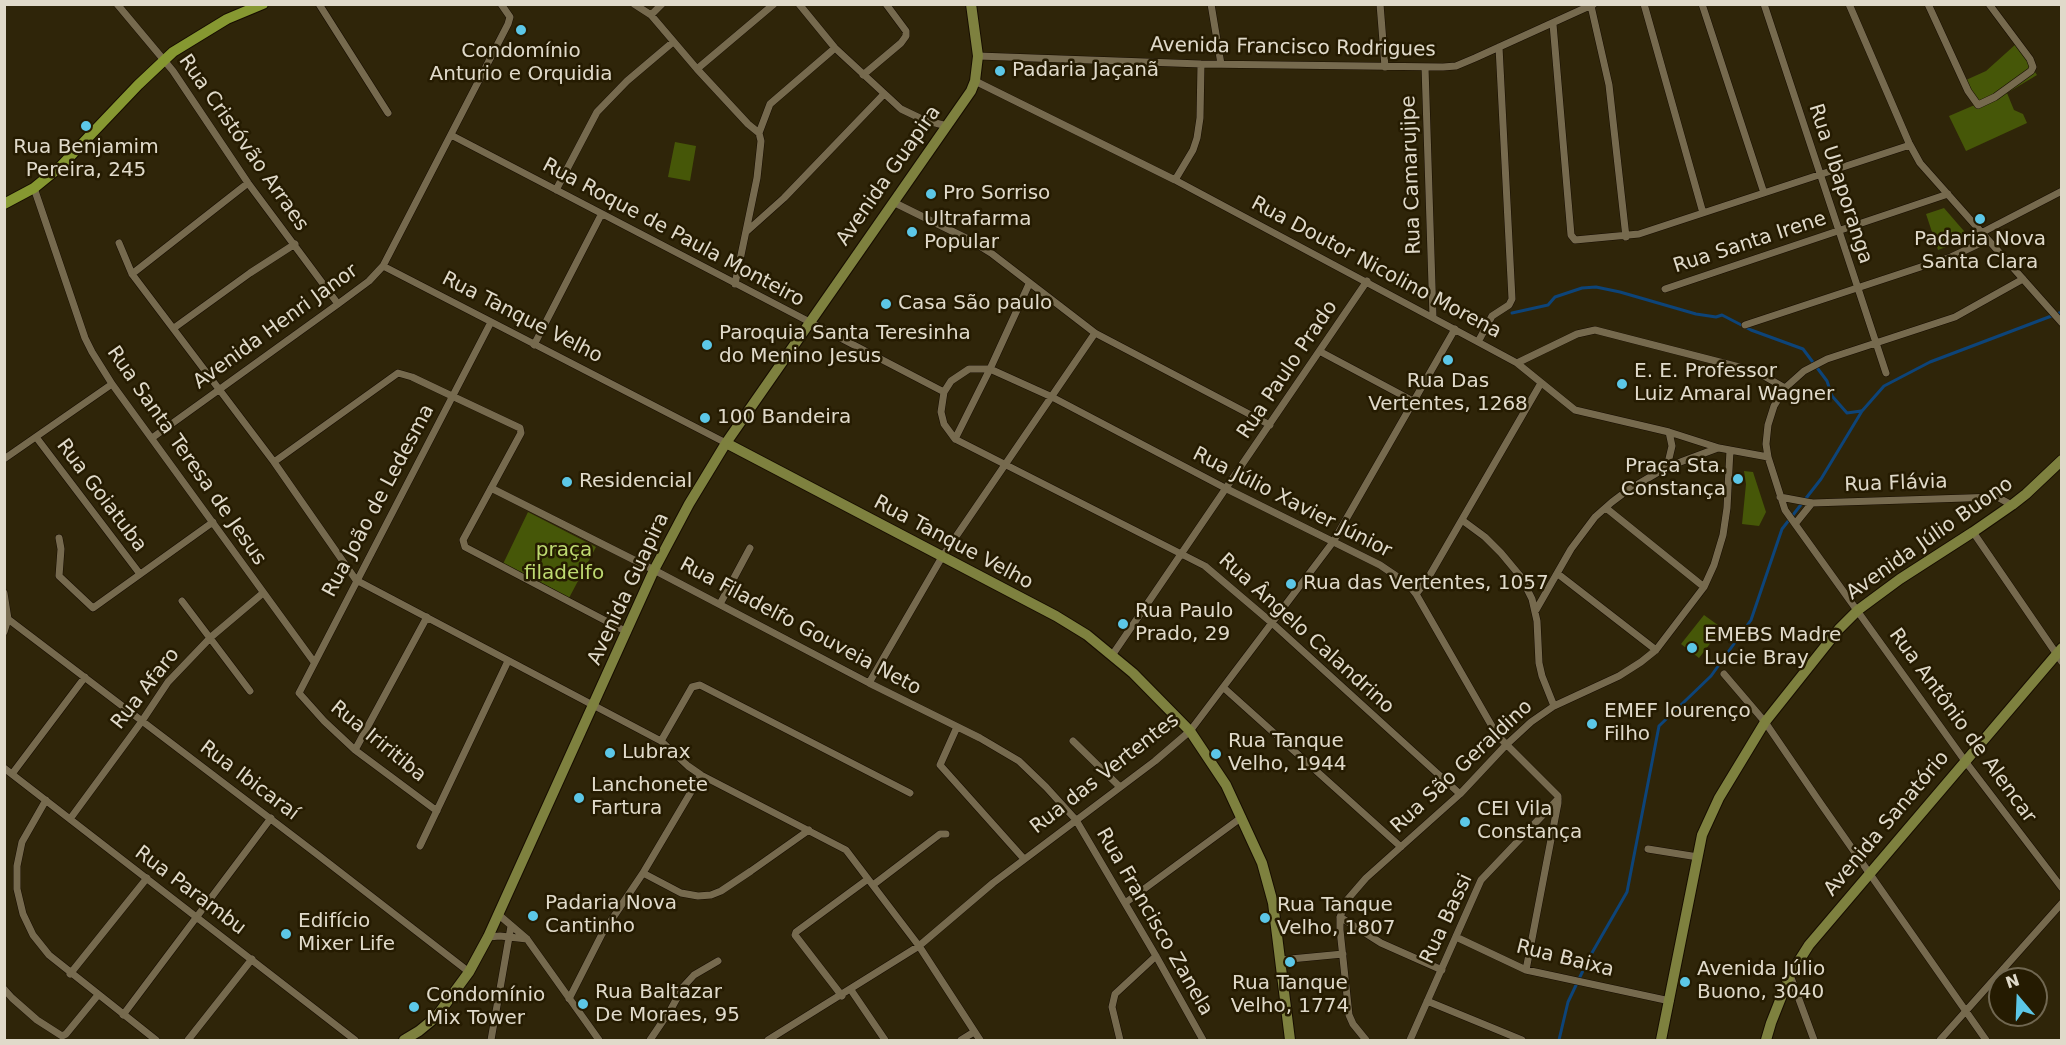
<!DOCTYPE html>
<meta charset="utf-8">
<style>
body{margin:0}
#map{position:relative;width:2066px;height:1045px;overflow:hidden;background:#2f2509;font-family:"DejaVu Sans",sans-serif}
canvas{display:block}
.frame{position:absolute;inset:0;border:6px solid #e0daca;pointer-events:none}
.north{position:absolute;left:1988px;top:967px;width:60px;height:60px;box-sizing:border-box;background:#251b01;border:2px solid #706751;border-radius:50%;rotate:341deg;font-size:16px;font-weight:700;line-height:24px;text-align:center;color:#e0daca}
.north::after{content:'';display:block;margin:auto;width:21px;height:27px;background:#5cc7e7;clip-path:polygon(50% 0,100% 100%,50% 72%,0 100%)}
</style>
<div id="map">
<canvas width="2066" height="1045"></canvas>
<div class="frame"></div>
<div class="north">N</div>
</div>
<script>
const g = document.querySelector('canvas').getContext('2d');
g.lineJoin = 'round';
function fill(path, color) { g.fillStyle = color; g.fill(path, 'evenodd'); }
const shape = rows => new Path2D(rows.map(r => 'M' + r).join(''));
function trace(path, color, width, dash) { g.strokeStyle = color; g.lineWidth = width; g.lineCap = dash ? 'butt' : 'round'; g.setLineDash(dash || []); g.stroke(path); }
function write(font, color, halo, rows, align = 'center') {
  g.font = font + ' "DejaVu Sans",sans-serif'; g.lineWidth = 5; g.setLineDash([]); g.textBaseline = 'middle'; g.strokeStyle = halo; g.fillStyle = color; for (const [text, x, y, turn = 0] of rows) {
    g.save(); g.translate(x, y); g.rotate((+turn || 0) * Math.PI / 180); g.textAlign = isNaN(turn) ? turn : align; if (halo) g.strokeText(text, 0, 0); g.fillText(text, 0, 0); g.restore();
  }
}
fill(shape([
 [2016,44,2037,75,2007,93,2014,110,2023,114,2027,123,1966,151,1949,116,1977,104,1966,80,1986,71],
 [675,142,696,146,690,181,668,177],
 [1944,208,1970,238,1938,250,1926,214],
 [1744,471,1753,472,1766,512,1759,526,1742,524,1746,484],
 [528,512,596,547,569,598,533,578,543,557,531,577,503,564],
 [1704,615,1722,628,1699,658,1681,644]
]), '#465708');
trace(shape([
 [1512,313,1548,305,1555,297,1582,288,1596,287,1620,292,1696,314,1716,317,1722,315,1751,330,1803,349,1827,381,1832,396,1847,413,1861,411],
 [1559,1040,1568,1002,1589,958,1627,892,1659,726,1711,676,1751,620,1782,529,1821,479,1862,411,1884,386,1930,362,2062,312]
]), '#0d4479', 3);
const street = shape([
 [117,4,173,71,248,183,338,304],
 [319,4,388,113],
 [634,4,651,15,697,69,748,124,759,133,761,141,757,178,735,284],
 [799,4,835,48,901,109,924,120,947,126],
 [1211,4,1221,64],
 [1380,4,1385,67],
 [1644,4,1703,213],
 [1702,4,1764,193],
 [1764,4,1886,373],
 [1849,4,1909,143,1920,163,2062,323],
 [1928,4,1968,91,1978,105,1995,97,2031,71,2033,67,2030,59,1989,4],
 [1591,6,1609,85,1626,237],
 [651,15,662,4],
 [1553,24,1571,235,1575,240,1639,234,1910,145],
 [978,56,1201,64,1443,67,1456,66,1475,58,1594,4],
 [1425,67,1433,317],
 [697,69,774,4],
 [863,75,901,43,906,36,906,31,886,4],
 [975,81,1175,180,1478,342,1517,363,1575,410,1669,432,1719,448,1768,457],
 [759,133,770,104,835,48],
 [451,135,944,392],
 [1175,180,1193,150,1197,138,1200,118,1201,64],
 [34,188,85,338,92,352,112,384,314,662],
 [556,190,597,112,627,81,673,42],
 [893,202,970,240,991,253,1095,333,1270,425],
 [746,232,784,198,884,94],
 [1981,233,2062,191],
 [119,243,132,274,274,462,356,580,661,741,688,766,701,775,846,850,919,946,980,1040],
 [383,266,726,443],
 [132,274,248,183],
 [2023,279,1955,317,1827,359,1804,371,1785,388,1774,406,1768,425,1766,444,1768,457,1785,510,1965,761,2062,888],
 [1665,289,1948,194],
 [1745,325,1951,257,1987,240],
 [174,328,250,273,295,244],
 [1478,342,1492,316,1509,305,1512,299,1499,47],
 [534,345,601,215],
 [1321,352,1413,401],
 [1517,363,1577,334,1595,330,1743,368,1764,376,1785,388],
 [36,437,140,574],
 [152,438,338,304,369,281,383,266,508,24,510,17,501,4],
 [955,439,990,369,1029,284],
 [4,459,112,384],
 [274,462,398,373,412,377,452,396,520,428,521,433,463,540,465,547,627,632],
 [1667,467,1672,446,1669,432],
 [491,488,654,570,869,683,980,738,1019,761,1046,787,1076,820,1156,956,1203,1040],
 [1780,497,1812,503,1997,497,2012,505],
 [1606,508,1704,587],
 [1462,520,1485,537,1501,553,1521,577,1532,599,1537,621,1539,663,1542,676,1554,706],
 [1795,524,1812,503],
 [1973,532,2062,662],
 [59,538,61,549,59,576,93,608,213,522],
 [1558,574,1656,650],
 [4,593,8,619,4,632],
 [1416,594,1427,580,1541,383],
 [182,601,250,691],
 [720,604,750,548],
 [1536,610,1571,549,1595,517,1612,502,1628,490,1667,467,1718,448],
 [8,619,318,855,469,972],
 [1113,654,1367,281],
 [1724,674,1765,722,1821,804,1986,1040],
 [869,683,942,557,1095,333],
 [1224,688,1401,847],
 [957,727,940,765,1024,859],
 [661,741,692,687,700,685,910,793],
 [1073,741,1120,787],
 [355,750,427,617],
 [4,768,355,1040],
 [12,774,85,677],
 [1460,794,1272,623,1205,566,955,439,944,424,941,412,944,392,951,381,969,369,990,369,1052,397,1227,489,1380,565,1408,584,1416,594,1497,735,1558,796,1558,803,1526,970],
 [46,800,22,842,17,866,17,889,23,914,33,935,49,955,156,1040],
 [437,811,355,750,324,721,299,693,491,322],
 [70,819,142,721,168,682,211,637,263,593],
 [420,846,508,661],
 [1648,849,1698,857],
 [643,873,681,893,698,896,711,895,721,891,751,871,809,830],
 [873,885,940,834,946,834],
 [1125,903,1242,817],
 [499,915,527,939,599,1040],
 [1340,917,1381,943,1442,970],
 [488,937,500,936,527,939],
 [1456,937,1526,970,1670,1001],
 [1280,960,1343,954],
 [70,974,147,878],
 [1790,975,1814,1040],
 [4,989,12,998,37,1020,62,1036,66,1034,98,995],
 [851,990,885,1040],
 [842,996,795,935,796,932,868,879],
 [569,999,602,934,643,873,701,775],
 [1427,1001,1522,1040],
 [123,1015,271,818],
 [188,1040,252,959],
 [491,1040,511,926],
 [650,1040,671,1009,683,987,694,975,718,961],
 [768,1040,919,946,993,883,1155,761,1190,731,1333,542,1455,329],
 [961,1040,974,1032],
 [1120,1040,1112,1007,1115,994,1156,956],
 [1366,1040,1353,1024,1349,1015,1340,930,1340,917,1347,900,1366,878,1460,794,1505,746,1531,722,1554,706,1619,676,1641,662,1656,650,1704,587,1714,565,1723,535,1727,508,1730,450],
 [1410,1040,1481,880,1558,799],
 [1940,1040,2062,903]
]);
const secondary = shape([
 [726,443,1056,616,1087,635,1133,673,1190,731,1226,785,1262,863,1273,903,1290,1040],
 [404,1040,419,1031,436,1017,469,972,488,937,654,570,689,504,726,443,971,91,975,81,978,56,971,4],
 [1661,1040,1702,835,1719,798,1765,722,1839,629,1858,610,1900,579,1973,532,2012,505,2026,494,2062,460],
 [1766,1040,1771,1023,1790,975,1809,945,2062,648]
]);
const primary = shape([
 [4,204,34,188,61,166,138,85,173,52,227,19,263,4]
]);
trace(street, '#170d00', 8);
trace(secondary, '#170d00', 12);
trace(primary, '#170d00', 12);
trace(street, '#766a4e', 7);
trace(secondary, '#7e813f', 10);
trace(primary, '#869831', 10);
for (const [x, y, r, color] of [
 [521,30,6,"#5cc7e7"],
 [1000,71,6,"#5cc7e7"],
 [86,126,6,"#5cc7e7"],
 [931,194,6,"#5cc7e7"],
 [1980,219,6,"#5cc7e7"],
 [912,232,6,"#5cc7e7"],
 [886,304,6,"#5cc7e7"],
 [707,345,6,"#5cc7e7"],
 [1448,360,6,"#5cc7e7"],
 [1622,384,6,"#5cc7e7"],
 [705,418,6,"#5cc7e7"],
 [1738,479,6,"#5cc7e7"],
 [567,482,6,"#5cc7e7"],
 [1291,584,6,"#5cc7e7"],
 [1123,624,6,"#5cc7e7"],
 [1692,648,6,"#5cc7e7"],
 [1592,724,6,"#5cc7e7"],
 [610,753,6,"#5cc7e7"],
 [1216,754,6,"#5cc7e7"],
 [579,798,6,"#5cc7e7"],
 [1465,822,6,"#5cc7e7"],
 [533,916,6,"#5cc7e7"],
 [1265,918,6,"#5cc7e7"],
 [286,934,6,"#5cc7e7"],
 [1290,962,6,"#5cc7e7"],
 [1685,982,6,"#5cc7e7"],
 [583,1004,6,"#5cc7e7"],
 [414,1007,6,"#5cc7e7"]
]) { const dot = new Path2D(); dot.arc(x, y, r, 0, 2 * Math.PI); g.fillStyle = color; g.fill(dot); trace(dot, '#251b01', 2); }
write('20px', '#e0daca', '#251b01', [
 ["Avenida Francisco Rodrigues",1293,48,1],
 ["Rua Cristóvão Arraes",243,143,55],
 ["Rua Camarujipe",1412,175,-92],
 ["Avenida Guapira",889,176,-55],
 ["Rua Ubaporanga",1840,184,72],
 ["Rua Roque de Paula Monteiro",673,233,28],
 ["Rua Santa Irene",1750,243,-18],
 ["Rua Doutor Nicolino Morena",1376,268,28],
 ["Rua Tanque Velho",522,318,27],
 ["Avenida Henri Janor",276,327,-36],
 ["Rua Paulo Prado",1288,370,-56],
 ["Rua Santa Teresa de Jesus",186,456,55],
 ["Rua Flávia",1896,484,-2],
 ["Rua Goiatuba",101,496,53],
 ["Rua João de Ledesma",379,501,-62],
 ["Rua Júlio Xavier Júnior",1292,503,27],
 ["Avenida Júlio Buono",1930,539,-35],
 ["Rua Tanque Velho",953,543,28],
 ["Avenida Guapira",629,589,-65],
 ["Rua Filadelfo Gouveia Neto",800,627,28],
 ["Rua Ângelo Calandrino",1306,634,42],
 ["Rua Afaro",146,689,-52],
 ["Rua Antônio de Alencar",1962,726,54],
 ["Rua Iriritiba",378,742,39],
 ["Rua São Geraldino",1462,767,-43],
 ["Rua das Vertentes",1105,774,-38],
 ["Rua Ibicaraí",249,781,37],
 ["Avenida Sanatório",1887,824,-50],
 ["Rua Parambu",190,891,37],
 ["Rua Bassi",1447,919,-65],
 ["Rua Francisco Zanela",1154,922,60],
 ["Rua Baixa",1565,959,14]
]);
write('20px', '#e0daca', '#251b01', [
 ["Condomínio",521,52,"center"],
 ["Anturio e Orquidia",521,75,"center"],
 ["Padaria Jaçanã",1012,71],
 ["Rua Benjamim",86,148,"center"],
 ["Pereira, 245",86,171,"center"],
 ["Pro Sorriso",943,194],
 ["Ultrafarma",924,220],
 ["Popular",924,243],
 ["Padaria Nova",1980,240,"center"],
 ["Santa Clara",1980,263,"center"],
 ["Casa São paulo",898,304],
 ["Paroquia Santa Teresinha",719,334],
 ["do Menino Jesus",719,357],
 ["E. E. Professor",1634,372],
 ["Luiz Amaral Wagner",1634,395],
 ["Rua Das",1448,382,"center"],
 ["Vertentes, 1268",1448,405,"center"],
 ["100 Bandeira",717,418],
 ["Praça Sta.",1726,467,"right"],
 ["Constança",1726,490,"right"],
 ["Residencial",579,482],
 ["Rua das Vertentes, 1057",1303,584],
 ["Rua Paulo",1135,612],
 ["Prado, 29",1135,635],
 ["EMEBS Madre",1704,636],
 ["Lucie Bray",1704,659],
 ["EMEF lourenço",1604,712],
 ["Filho",1604,735],
 ["Rua Tanque",1228,742],
 ["Velho, 1944",1228,765],
 ["Lubrax",622,753],
 ["Lanchonete",591,786],
 ["Fartura",591,809],
 ["CEI Vila",1477,810],
 ["Constança",1477,833],
 ["Padaria Nova",545,904],
 ["Cantinho",545,927],
 ["Rua Tanque",1277,906],
 ["Velho, 1807",1277,929],
 ["Edifício",298,922],
 ["Mixer Life",298,945],
 ["Avenida Júlio",1697,970],
 ["Buono, 3040",1697,993],
 ["Rua Tanque",1290,984,"center"],
 ["Velho, 1774",1290,1007,"center"],
 ["Rua Baltazar",595,993],
 ["De Moraes, 95",595,1016],
 ["Condomínio",426,996],
 ["Mix Tower",426,1019]
], 'left');
write('20px', '#beda71', '#251b01', [
 ["praça",564,551],
 ["filadelfo",564,574]
]);
</script>
